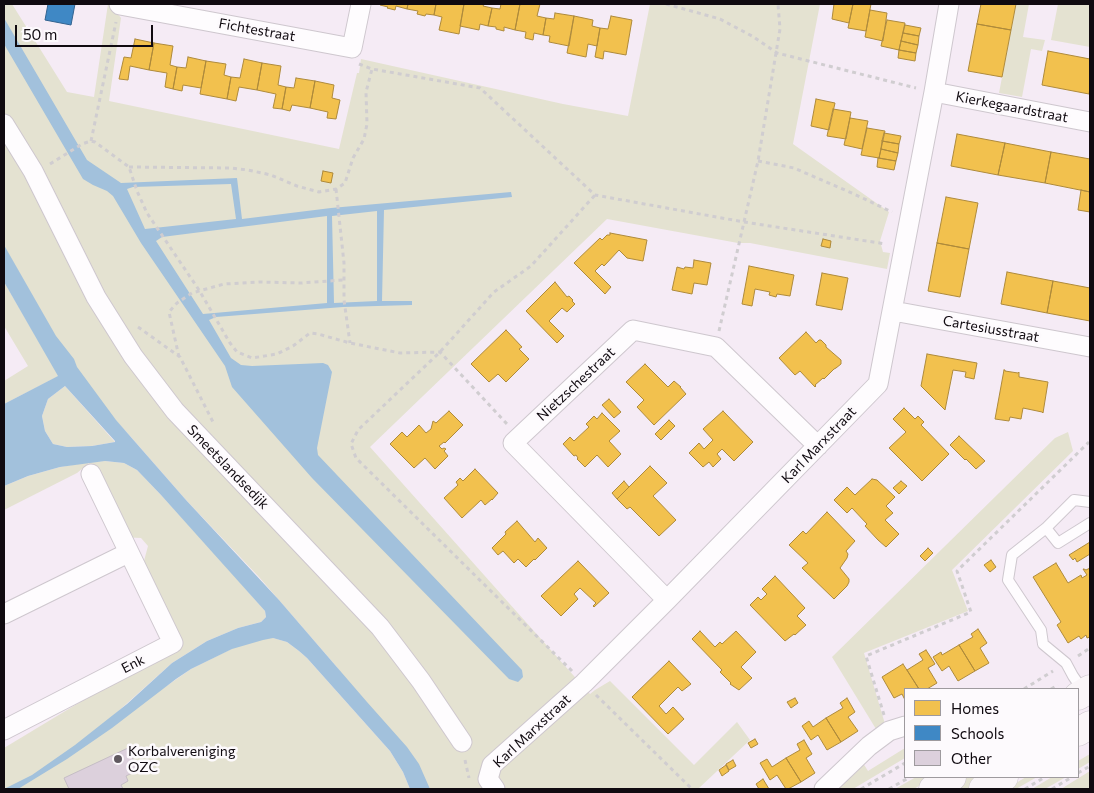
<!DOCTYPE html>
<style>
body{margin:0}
#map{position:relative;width:1094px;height:793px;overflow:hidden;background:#f5ebf5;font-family:Commissioner,sans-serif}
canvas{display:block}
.frame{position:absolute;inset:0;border:5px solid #100a10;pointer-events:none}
.legend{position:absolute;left:904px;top:688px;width:175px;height:90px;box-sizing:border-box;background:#fdfafd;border:1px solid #9e9a9e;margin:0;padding:6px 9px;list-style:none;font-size:15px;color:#100a10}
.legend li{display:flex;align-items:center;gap:10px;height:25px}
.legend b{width:25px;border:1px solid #9e9a9e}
.scale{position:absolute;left:15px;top:25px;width:138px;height:22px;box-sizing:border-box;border:2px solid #100a10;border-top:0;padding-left:6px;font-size:15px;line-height:18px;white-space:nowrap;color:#100a10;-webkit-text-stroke:4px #fdfafd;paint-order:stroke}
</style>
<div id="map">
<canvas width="1094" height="793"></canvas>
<div class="frame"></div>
<ul class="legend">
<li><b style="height:14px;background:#f2c14e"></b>Homes</li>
<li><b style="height:14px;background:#3f88c5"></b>Schools</li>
<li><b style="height:14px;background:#dcd0dc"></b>Other</li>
</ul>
<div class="scale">50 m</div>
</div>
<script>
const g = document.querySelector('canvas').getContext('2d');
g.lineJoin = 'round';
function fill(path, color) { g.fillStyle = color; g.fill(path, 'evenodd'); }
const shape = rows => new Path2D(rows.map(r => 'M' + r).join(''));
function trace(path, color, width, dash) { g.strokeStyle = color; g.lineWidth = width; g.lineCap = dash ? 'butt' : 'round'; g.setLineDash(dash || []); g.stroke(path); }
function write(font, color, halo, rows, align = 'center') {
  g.font = font + ' Commissioner,sans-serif'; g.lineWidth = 5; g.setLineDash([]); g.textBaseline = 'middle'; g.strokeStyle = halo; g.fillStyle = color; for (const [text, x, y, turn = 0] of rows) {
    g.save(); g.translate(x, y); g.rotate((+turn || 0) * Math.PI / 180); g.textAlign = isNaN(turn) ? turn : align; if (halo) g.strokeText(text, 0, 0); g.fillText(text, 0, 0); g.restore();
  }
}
fill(shape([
 [4,4,12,4,67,92,94,97,108,4,110,4,121,18,109,101,339,149,357,73,359,73,361,59,563,104,628,116,650,4,820,4,793,144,889,212,880,241,883,252,890,253,887,269,750,243,738,243,607,219,370,447,590,694,595,690,610,681,694,765,737,722,750,740,698,789,419,789,336,666,259,577,186,500,131,437,82,384,4,246],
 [1016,4,1029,4,1023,37,1045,40,1042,51,1031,49,1022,97,999,93],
 [1058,4,1090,4,1090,47,1051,40],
 [4,282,59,376,4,404,4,381,28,366,4,326],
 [65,386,115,442,92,446,67,447,53,444,45,431,42,416,48,399],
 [1068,432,1073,451,952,570,968,611,864,653,885,724,879,726,876,729,832,657,1055,438],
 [105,461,124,463,137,470,161,495,217,556,265,611,266,617,261,622,238,628,207,641,172,663,114,715,168,685,191,669,233,648,264,631,273,638,287,642,299,651,307,658,390,751,403,772,410,789,4,789,4,748,178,643,139,567,144,561,148,546,141,538,120,537,90,471,89,463,77,473,4,510,4,486,28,476,60,467,89,462],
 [905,748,905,758,853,789,836,789,863,763,868,771],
 [1090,754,1090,762,1078,769,1078,761],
 [1090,771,1090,789,1061,789],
 [916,777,933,777,914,789,895,789],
 [962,777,995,777,974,789,943,789],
 [1026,777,1037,777,1016,789,1006,789],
 [1052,777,1066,777,1045,789,1032,789]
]), '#e4e2d1');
fill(shape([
 [4,18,87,160,121,183,237,178,242,219,331,208,511,192,512,197,384,210,382,301,412,301,412,305,343,307,216,317,209,320,231,358,241,365,252,366,323,363,328,365,332,372,317,448,318,455,522,670,523,677,518,682,509,679,312,478,232,387,225,366,141,243,113,196,107,191,93,185,83,179,4,44],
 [231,184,236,219,145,229,127,189,133,187],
 [377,211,377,301,334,303,332,216],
 [327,216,327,303,203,314,156,241,162,237],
 [4,245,56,336,74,359,77,367,116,420,186,500,279,600,367,702,407,747,419,764,430,789,410,789,403,772,390,751,307,658,299,651,287,642,273,638,263,640,232,649,191,669,176,679,112,728,67,759,18,789,4,789,32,775,75,745,127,704,172,663,207,641,238,628,261,622,266,617,265,611,161,495,137,470,124,463,105,461,60,467,28,476,4,486,4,404,58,376,4,282],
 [65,386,115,441,115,442,92,446,67,447,53,444,45,431,42,416,48,399]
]), '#a2c1dc');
const homes = shape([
 [380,4,408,4,407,9,396,6,395,10,387,8,388,7,380,5,380,4],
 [408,4,436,4,434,15,426,14,425,16,417,14,418,11,407,9,408,4],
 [436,4,464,4,459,34,439,30,442,17,434,15,436,4],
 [464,4,484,4,483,6,492,8,488,26,480,24,479,30,460,26,464,4],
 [501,4,520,4,515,30,504,27,504,31,496,29,496,27,488,26,492,8,500,9,501,4],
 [520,4,540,4,537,16,546,18,543,35,534,33,533,40,525,38,526,32,515,30,520,4],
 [834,4,853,4,849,23,832,19,834,4],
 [853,4,871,4,866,31,848,28,853,4],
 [981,4,1016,4,1011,30,977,24,981,4],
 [870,10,887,13,883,41,865,37,870,10],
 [555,13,574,16,569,46,549,42,550,36,543,35,546,18,554,19,555,13],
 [574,16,593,20,592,26,600,28,597,46,588,44,586,57,567,53,574,16],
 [611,16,632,20,626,55,604,51,603,59,595,57,600,28,608,29,611,16],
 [887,20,905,23,899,50,881,46,887,20],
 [977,24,1011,30,1002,77,968,71,977,24],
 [905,25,921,28,919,36,903,33,905,25],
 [903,33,919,36,918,45,901,41,903,33],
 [135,39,154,43,149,70,130,66,128,80,119,79,124,57,131,58,135,39],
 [901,41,918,45,916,53,899,50,901,41],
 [154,43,173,46,170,65,177,67,173,89,165,87,167,73,149,70,154,43],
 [899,50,916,53,915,61,898,58,899,50],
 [1048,51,1090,59,1090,88,1089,94,1042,85,1048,51],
 [188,57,206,61,201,88,183,85,182,91,173,89,177,67,186,68,188,57],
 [244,59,262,63,257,90,239,87,236,101,227,99,231,77,240,78,244,59],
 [206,61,226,64,224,75,231,77,227,99,200,94,206,61],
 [262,63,281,66,278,85,286,87,282,109,273,108,276,94,257,90,262,63],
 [296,78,315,81,310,108,292,105,290,111,282,109,286,87,294,88,296,78],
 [315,81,334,85,332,98,340,100,336,119,327,118,328,112,310,108,315,81],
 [816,99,835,103,829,130,811,126,816,99],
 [833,109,851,112,846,139,827,136,833,109],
 [850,118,868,121,862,149,844,145,850,118],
 [867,128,885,131,879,158,861,155,867,128],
 [884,133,901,136,899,144,882,141,884,133],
 [957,134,1005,143,998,175,951,166,957,134],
 [882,141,899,144,898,153,881,149,882,141],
 [1005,143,1051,152,1045,183,998,175,1005,143],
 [881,149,898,153,896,161,879,158,881,149],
 [1051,152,1090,159,1090,192,1045,183,1051,152],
 [878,158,896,161,894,170,877,167,878,158],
 [323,171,333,173,331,183,321,181,323,171],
 [1081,190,1090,192,1090,212,1078,210,1081,190],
 [946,197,978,203,969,249,937,243,946,197],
 [610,233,647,240,643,261,627,258,619,250,605,265,604,266,602,264,595,271,611,287,605,294,574,263,600,238,602,240,607,235,610,235,610,233],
 [823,239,831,241,830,248,821,246,823,239],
 [937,243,969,249,960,297,928,291,937,243],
 [694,260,711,263,707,285,694,283,692,294,672,290,677,267,684,269,685,267,693,268,694,260],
 [749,266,794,275,790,296,777,294,776,297,769,295,770,292,755,289,752,306,742,304,749,266],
 [1007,272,1053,281,1047,313,1001,304,1007,272],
 [822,273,848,278,842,310,816,305,822,273],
 [1053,281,1090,288,1090,321,1047,313,1053,281],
 [555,282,567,297,569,296,573,300,572,301,575,304,567,312,562,308,549,321,564,336,557,343,526,311,555,282],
 [506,330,522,347,519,349,529,359,506,382,498,374,489,382,471,364,506,330],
 [806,332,816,343,819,340,821,340,826,345,826,347,841,360,841,364,836,368,834,369,824,379,823,378,815,385,816,386,815,387,800,371,795,375,779,358,806,332],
 [927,354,977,363,974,379,965,377,966,372,953,370,945,410,921,386,927,354],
 [645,364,668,387,674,381,681,387,680,387,686,394,654,425,637,407,644,400,626,382,645,364],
 [1004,370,1005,370,1005,371,1018,373,1019,372,1019,377,1048,382,1043,413,1042,412,1023,408,1021,419,1010,417,1009,421,995,419,1004,370],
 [609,399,621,412,614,418,602,405,609,399],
 [904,408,915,419,918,416,924,422,921,425,949,454,922,481,889,448,906,432,893,419,904,408],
 [449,411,463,425,445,443,444,442,439,446,442,449,444,448,446,449,444,451,448,456,435,469,425,458,414,468,390,444,402,432,407,437,419,425,426,433,431,429,433,421,436,423,449,411],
 [723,411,753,442,734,461,722,449,717,454,721,459,713,467,709,462,703,467,689,453,699,443,704,449,713,440,703,429,723,411],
 [602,413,620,431,609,441,621,454,608,467,597,455,585,467,577,459,578,458,576,455,574,456,563,444,570,437,574,441,589,427,586,424,594,416,597,419,602,413],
 [669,420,675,426,661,440,655,434,669,420],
 [959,436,985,461,976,469,966,459,965,460,950,445,959,436],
 [650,466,667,483,653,496,676,520,659,536,630,507,627,509,617,499,650,466],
 [475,469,498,493,492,500,492,499,485,505,481,500,462,518,444,498,458,485,456,482,460,478,463,481,475,469],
 [872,479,877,480,895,497,886,506,893,513,885,520,899,534,886,547,878,540,865,526,867,524,852,508,847,513,834,500,847,487,855,495,872,479],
 [624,481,629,487,617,499,612,493,624,481],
 [901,481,907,486,899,494,893,488,901,481],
 [827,512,855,541,846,551,848,554,847,558,840,568,849,579,849,582,847,586,834,599,802,568,808,563,789,545,803,531,806,534,827,512],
 [517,521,535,542,538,538,547,548,535,560,534,559,526,567,518,559,514,563,503,551,498,555,492,548,506,534,505,532,517,521],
 [1090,542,1090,554,1077,562,1075,558,1073,560,1069,555,1090,542],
 [928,548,933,553,925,561,920,556,928,548],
 [991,560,996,567,990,572,984,565,991,560],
 [578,561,609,593,594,607,593,606,596,603,580,588,574,594,578,599,561,616,541,596,578,561],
 [1056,563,1068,583,1081,575,1082,578,1087,575,1083,569,1084,569,1086,570,1090,568,1090,637,1087,638,1086,635,1081,639,1079,636,1068,643,1057,625,1061,622,1033,577,1056,563],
 [775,576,805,608,797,616,806,625,795,635,794,634,785,641,750,605,758,597,761,600,767,594,762,589,775,576],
 [978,629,987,643,980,648,989,663,975,671,959,645,973,637,971,634,978,629],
 [700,631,715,647,720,642,722,644,736,631,756,652,741,667,752,678,739,690,730,684,731,683,720,672,722,670,692,639,700,631],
 [959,645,975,671,958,681,949,666,942,671,933,657,941,652,942,655,959,645],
 [926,650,935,664,928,668,937,683,927,689,919,689,907,670,923,660,919,654,926,650],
 [669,661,691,684,682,691,678,687,659,706,666,714,673,707,684,719,668,734,632,697,669,661],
 [903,664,919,689,905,689,905,700,902,694,894,698,882,677,903,664],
 [795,698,798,703,791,708,787,702,795,698],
 [847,698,855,712,848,717,858,731,841,742,826,718,843,708,840,703,847,698],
 [826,718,841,742,827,750,818,735,811,740,802,726,809,721,813,727,826,718],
 [755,739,758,744,751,748,748,743,755,739],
 [804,740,812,754,806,758,815,773,801,782,786,758,800,750,797,744,804,740],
 [786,758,801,782,788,789,786,789,777,775,770,780,760,763,767,759,772,767,786,758],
 [733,760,736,766,729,770,726,764,733,760],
 [726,765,729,771,722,776,719,770,726,765],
 [763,779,769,789,759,789,756,784,763,779]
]);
fill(homes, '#f2c14e');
trace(homes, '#ae8a3b', 1);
const schools = shape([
 [48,4,75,4,71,25,45,20,48,4]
]);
fill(schools, '#3f88c5');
trace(schools, '#31628f', 1);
const building = shape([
 [128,748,138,770,126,776,128,781,121,785,123,789,69,789,64,778,128,748]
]);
fill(building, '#dcd0dc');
trace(building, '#c5bdc5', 1);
const lane = shape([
 [1046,528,1058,543,1090,523],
 [1084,692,1073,676,1066,663,1043,644,1041,630,1008,580,1012,555,1046,528,1074,500,1090,502]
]);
const street = shape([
 [119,4,120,5,352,48,361,4],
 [934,92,1090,122],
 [4,124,33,171,96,297,133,356,175,411,380,627,421,681,462,742],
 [893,311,1090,347],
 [667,600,513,443,633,330,716,347,818,446],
 [4,614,128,553],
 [4,730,173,643,91,474],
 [495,789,488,779,492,765,584,683,667,600,878,384,934,92,949,4],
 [824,789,869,746,889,731,905,726]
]);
const secondary = shape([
 [1078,696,1090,689],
 [1078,732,1090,725],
 [933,789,952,777],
 [983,789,1004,777]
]);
trace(lane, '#cec7ce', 12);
trace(street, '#cec7ce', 21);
trace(secondary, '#cec7ce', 29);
trace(shape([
 [666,4,720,19,752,36,777,53,916,88],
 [359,64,372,69,480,88,595,195,744,222,886,244],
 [91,141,116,22],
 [758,161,794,168,854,194,892,212],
 [50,164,82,144,91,141,95,142,129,167,137,191,147,213,199,290,230,343,237,352,252,358,277,354,293,346,310,333,318,334,350,343,400,353,440,352,507,424],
 [129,167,231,168,248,170,271,175,297,186,319,192,336,189,345,183,353,158,364,139,367,124,366,92,372,69],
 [336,189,344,263,344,300,350,343],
 [138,327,180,357,214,424],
 [719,331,758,161,780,29,778,4],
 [179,357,169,312,177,303,192,293,224,284,260,282,301,283,343,280],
 [1078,656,1090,648],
 [572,671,356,458,351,444,358,430,440,352,494,292,531,266,595,195],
 [1024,689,1053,671],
 [1051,689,1058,685],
 [596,695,692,789],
 [884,715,866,656,971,612,957,571,1089,442],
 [465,760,469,778],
 [1078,773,1090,766],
 [861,789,905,763],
 [889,789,910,777],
 [1025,789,1045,777],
 [1052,789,1072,777]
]), '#d0cdd0', 3, [4, 4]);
trace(lane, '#fefcfe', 10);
trace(street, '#fefcfe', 19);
trace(secondary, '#faf5f8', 28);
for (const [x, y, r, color] of [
 [118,759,5,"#605960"]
]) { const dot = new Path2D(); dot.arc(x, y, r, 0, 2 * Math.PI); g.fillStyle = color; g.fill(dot); trace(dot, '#fdfafd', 2); }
write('14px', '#100a10', '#fdfafd', [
 ["Fichtestraat",257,30,10],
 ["Kierkegaardstraat",1012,107,11],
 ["Cartesiusstraat",991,329,10],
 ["Nietzschestraat",576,384,-43],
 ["Karl Marxstraat",819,445,-46],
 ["Smeetslandsedijk",228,467,46],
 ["Enk",133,664,-27],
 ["Karl Marxstraat",532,731,-43]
]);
write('14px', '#100a10', '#fdfafd', [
 ["Korbalvereniging",128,751],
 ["OZC",128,767]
], 'left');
</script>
